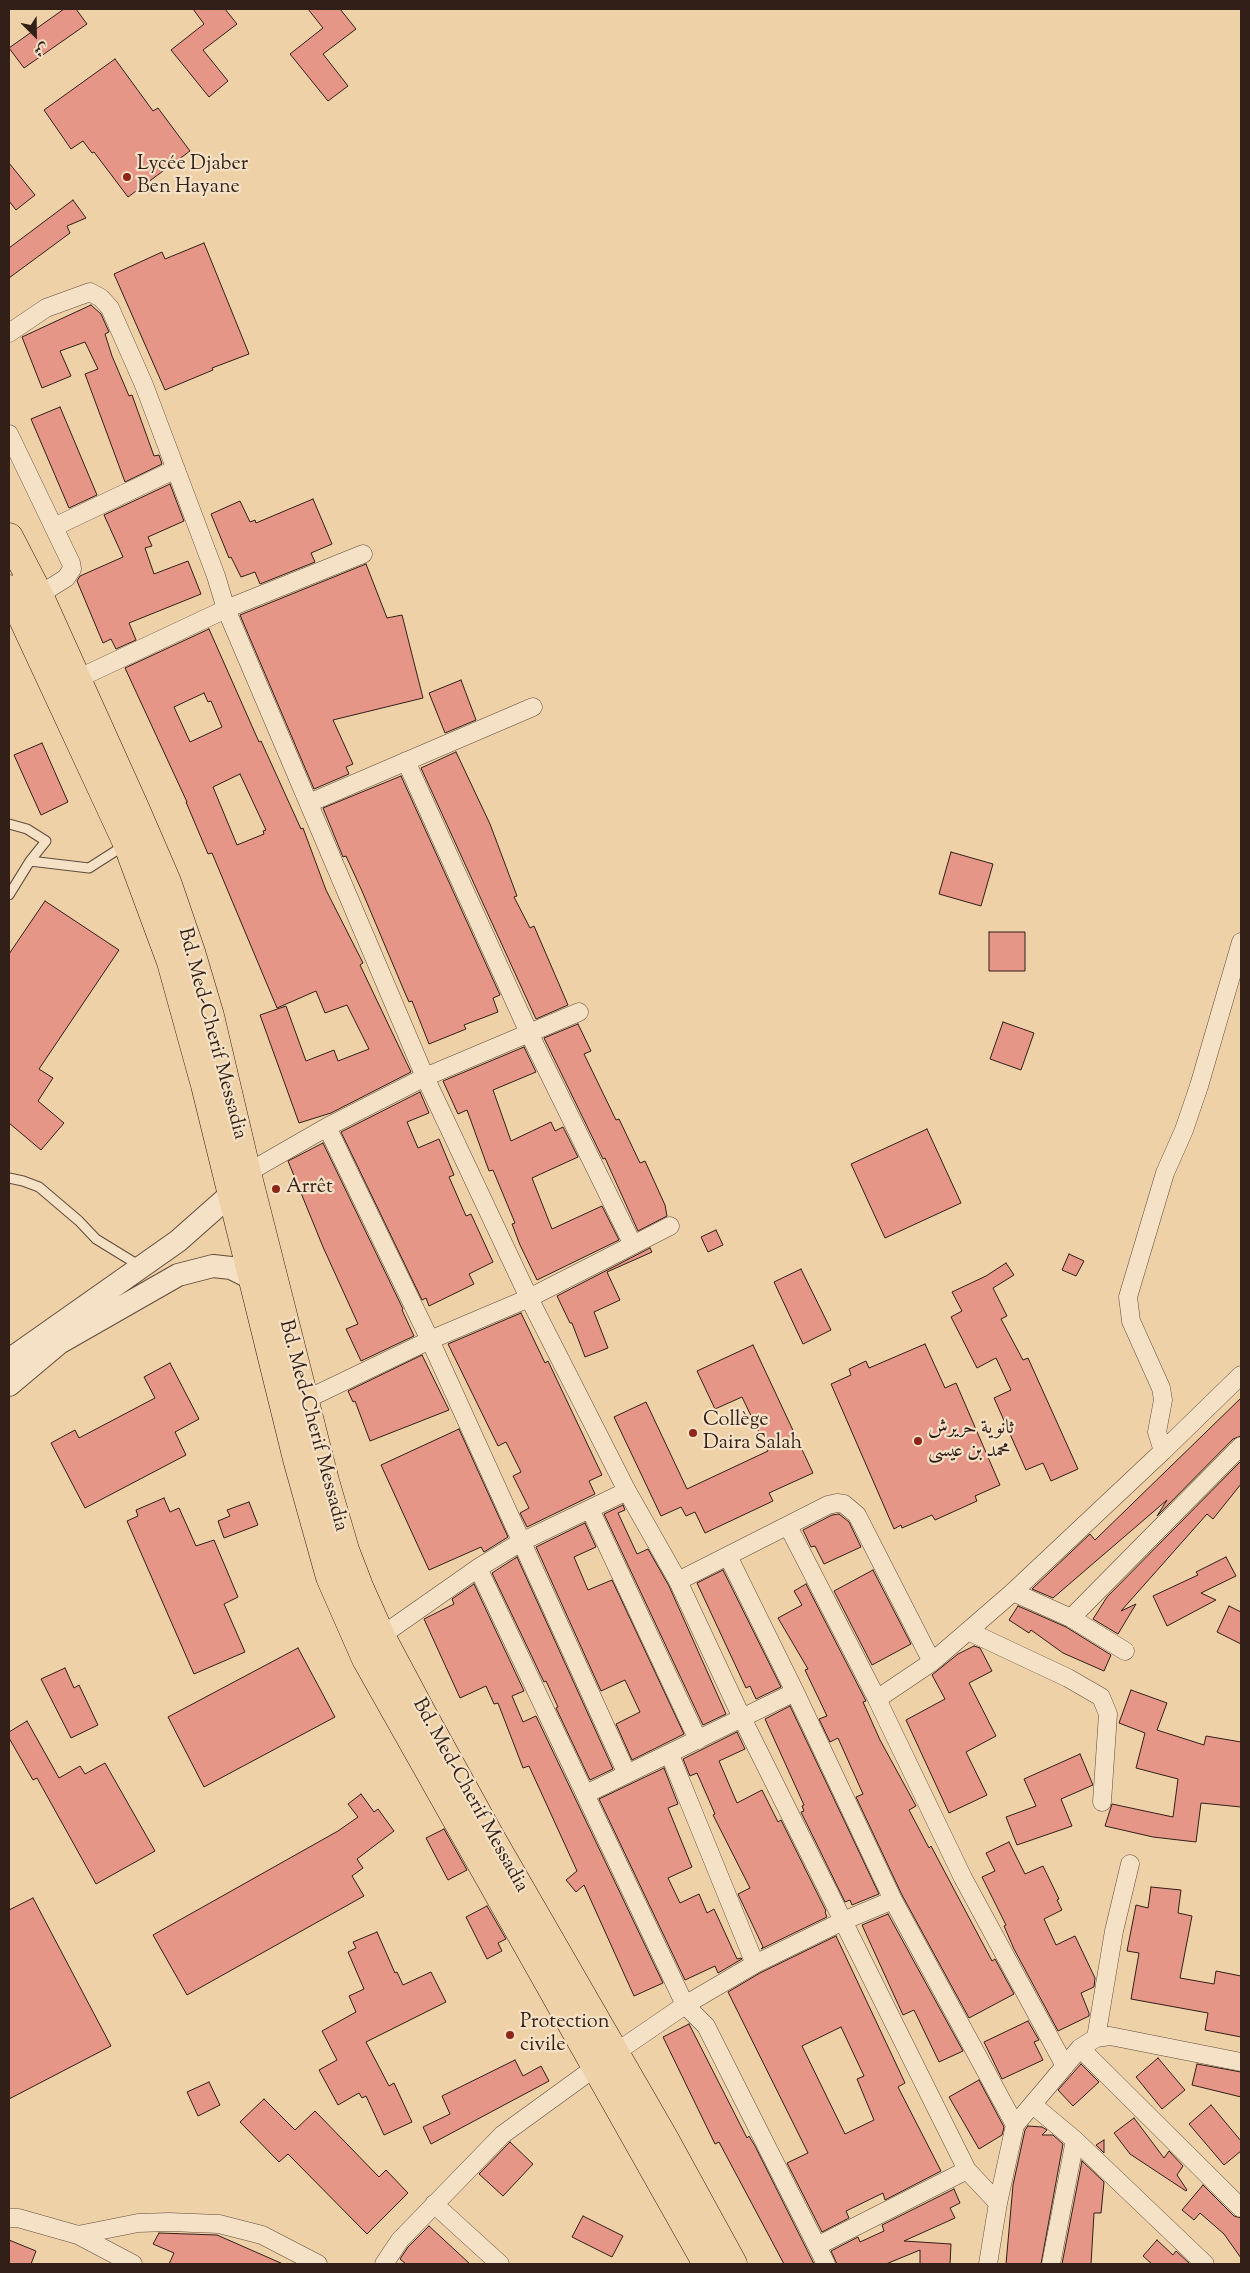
<!DOCTYPE html>
<meta charset="utf-8">
<style>
body{margin:0}
#map{position:relative;width:1250px;height:2273px;overflow:hidden;background:#efd1a8;font-family:"Sorts Mill Goudy",Amiri,serif}
canvas{display:block}
.frame{position:absolute;inset:0;border:10px solid #311f18;pointer-events:none}
.north{position:absolute;left:10px;top:10px;width:50px;height:50px;-webkit-text-stroke:4px #f5e1c6;paint-order:stroke;rotate:157deg;font-size:14px;font-weight:700;line-height:20px;text-align:center;color:#311f18}
.north::after{content:'';display:block;margin:auto;width:18px;height:22px;background:#311f18;clip-path:polygon(50% 0,100% 100%,50% 72%,0 100%)}
</style>
<div id="map">
<canvas width="1250" height="2273"></canvas>
<div class="frame"></div>
<div class="north">ش</div>
</div>
<script>
const g = document.querySelector('canvas').getContext('2d');
g.lineJoin = 'round';
function fill(path, color) { g.fillStyle = color; g.fill(path, 'evenodd'); }
const shape = rows => new Path2D(rows.map(r => 'M' + r).join(''));
function trace(path, color, width, dash) { g.strokeStyle = color; g.lineWidth = width; g.lineCap = dash ? 'butt' : 'round'; g.setLineDash(dash || []); g.stroke(path); }
function write(font, color, halo, rows, align = 'center') {
  g.font = font + ' "Sorts Mill Goudy",Amiri,serif'; g.lineWidth = 4.5; g.setLineDash([]); g.textBaseline = 'middle'; g.strokeStyle = halo; g.fillStyle = color; for (const [text, x, y, turn = 0] of rows) {
    g.save(); g.translate(x, y); g.rotate((+turn || 0) * Math.PI / 180); g.textAlign = isNaN(turn) ? turn : align; if (halo) g.strokeText(text, 0, 0); g.fillText(text, 0, 0); g.restore();
  }
}
const building = shape([
 [64,9,76,9,87,24,24,68,9,48,64,9],
 [193,9,225,9,237,24,203,50,228,81,209,97,171,50,204,24,193,9],
 [308,9,340,9,356,29,323,54,348,86,328,101,290,54,323,28,308,9],
 [115,59,153,111,158,108,190,151,128,197,94,152,92,153,83,141,71,149,44,110,115,59],
 [9,163,35,195,16,210,9,201,9,163],
 [73,200,86,218,67,226,70,233,9,278,9,248,73,200],
 [204,243,249,354,212,368,213,370,165,390,114,274,162,252,165,259,204,243],
 [91,305,101,314,109,332,105,334,112,356,129,396,132,395,154,456,159,455,162,464,125,482,85,374,98,369,85,342,60,351,71,376,42,388,22,337,91,305],
 [60,407,97,495,69,508,31,419,60,407],
 [170,484,184,521,148,537,152,546,145,548,154,574,188,561,201,594,129,623,136,640,116,649,111,639,103,643,77,581,80,576,123,557,104,515,170,484],
 [313,499,332,544,311,553,315,562,260,584,255,572,241,577,231,557,229,558,211,514,240,501,250,522,255,520,256,523,313,499],
 [366,564,387,618,402,615,423,698,333,720,353,764,346,767,349,774,314,789,240,615,366,564],
 [209,629,259,742,261,741,301,829,303,828,326,890,363,963,360,965,411,1072,331,1113,299,1123,260,1015,286,1006,306,1061,334,1050,338,1061,369,1049,347,1005,325,1013,316,991,277,1008,212,853,208,854,186,802,187,802,125,668,209,629],
 [204,693,208,702,211,701,222,727,190,742,174,707,204,693],
 [240,774,266,830,263,831,264,834,237,845,213,787,240,774],
 [461,680,476,720,445,733,429,693,461,680],
 [42,743,68,802,41,815,14,755,42,743],
 [456,752,490,824,517,896,514,897,530,928,534,926,568,1005,536,1019,421,768,456,752],
 [401,776,500,995,493,998,498,1012,464,1025,466,1029,429,1044,412,1001,409,1002,405,993,362,891,346,856,343,857,323,808,401,776],
 [951,852,993,864,981,906,939,894,951,852],
 [45,901,119,950,39,1069,53,1078,38,1101,64,1123,41,1150,9,1123,9,954,45,901],
 [989,932,1025,932,1025,971,989,971,989,932],
 [1003,1022,1034,1033,1021,1070,990,1059,1003,1022],
 [578,1024,591,1051,584,1054,616,1120,619,1119,640,1163,645,1161,665,1205,667,1216,638,1231,605,1158,603,1159,544,1038,578,1024],
 [524,1047,536,1072,493,1090,511,1141,551,1122,555,1131,563,1127,578,1157,532,1178,552,1229,602,1206,619,1240,537,1280,520,1245,512,1224,515,1223,493,1170,489,1171,467,1110,458,1114,443,1081,524,1047],
 [420,1092,429,1113,407,1122,418,1148,439,1139,454,1175,449,1177,466,1216,471,1214,493,1262,469,1274,474,1284,429,1306,426,1298,422,1300,341,1132,420,1092],
 [927,1129,961,1203,885,1238,851,1164,927,1129],
 [323,1143,403,1309,402,1310,414,1336,361,1361,346,1329,358,1324,323,1247,288,1161,323,1143],
 [716,1230,723,1245,708,1252,701,1237,716,1230],
 [650,1248,652,1252,607,1272,620,1300,594,1312,608,1348,585,1357,572,1323,570,1323,557,1296,650,1248],
 [1069,1254,1084,1261,1076,1276,1062,1270,1069,1254],
 [1006,1263,1014,1275,993,1288,1007,1316,1001,1319,1023,1360,1028,1358,1078,1469,1051,1481,1043,1463,1026,1470,994,1398,1011,1390,996,1358,977,1368,951,1317,962,1311,952,1292,986,1276,1006,1263],
 [801,1269,831,1330,803,1344,774,1282,801,1269],
 [521,1313,545,1363,548,1361,602,1475,589,1481,595,1494,527,1527,520,1513,529,1508,513,1476,521,1472,506,1442,498,1446,448,1344,521,1313],
 [925,1344,945,1388,956,1383,1000,1485,975,1496,977,1501,935,1520,932,1515,902,1528,901,1525,894,1529,831,1384,851,1375,849,1369,866,1361,869,1368,925,1344],
 [753,1345,813,1473,769,1493,773,1501,705,1533,695,1512,686,1516,681,1507,661,1516,614,1417,646,1402,687,1489,768,1451,742,1397,715,1409,697,1371,753,1345],
 [422,1355,449,1410,370,1441,355,1401,353,1402,348,1391,422,1355],
 [170,1363,199,1419,175,1432,186,1455,85,1508,51,1443,75,1430,79,1438,155,1398,144,1377,170,1363],
 [1241,1398,1241,1436,1233,1439,1157,1516,1167,1500,1053,1598,1032,1589,1090,1534,1095,1540,1241,1398],
 [459,1429,508,1537,484,1552,481,1547,429,1570,381,1465,459,1429],
 [1241,1461,1241,1484,1213,1519,1207,1514,1121,1611,1136,1604,1118,1634,1093,1619,1107,1597,1241,1461],
 [164,1498,170,1512,179,1508,196,1546,214,1540,238,1597,224,1604,245,1652,194,1674,127,1521,138,1516,136,1510,164,1498],
 [249,1502,258,1525,224,1538,218,1521,230,1516,227,1510,249,1502],
 [623,1505,625,1510,618,1513,637,1554,648,1549,669,1586,726,1714,703,1725,604,1514,623,1505],
 [839,1514,849,1522,861,1547,824,1564,815,1546,811,1547,803,1530,832,1515,839,1514],
 [585,1523,596,1547,574,1557,588,1590,612,1580,684,1734,632,1760,616,1724,640,1712,625,1680,601,1691,536,1547,585,1523],
 [517,1557,613,1769,590,1780,556,1708,558,1707,546,1681,544,1682,492,1573,517,1557],
 [1226,1557,1236,1576,1201,1593,1216,1600,1167,1626,1153,1596,1198,1575,1196,1572,1226,1557],
 [723,1570,781,1687,756,1699,750,1686,746,1688,697,1583,723,1570],
 [873,1570,911,1644,872,1665,834,1591,873,1570],
 [474,1584,524,1691,512,1696,523,1722,536,1716,663,1983,634,1996,584,1885,576,1892,566,1880,577,1871,529,1766,523,1768,498,1703,494,1704,486,1686,460,1698,424,1619,454,1604,452,1599,474,1584],
 [806,1584,866,1701,863,1702,880,1740,916,1806,909,1810,929,1848,931,1846,992,1961,995,1959,1014,1994,969,2018,902,1895,856,1797,863,1794,838,1738,830,1742,819,1719,827,1716,805,1670,808,1669,778,1618,802,1605,794,1591,806,1584],
 [1018,1606,1066,1627,1111,1655,1104,1671,1063,1653,1031,1630,1029,1633,1009,1620,1018,1606],
 [1229,1606,1241,1612,1241,1644,1217,1632,1229,1606],
 [974,1646,980,1648,992,1671,969,1683,996,1736,966,1752,987,1795,949,1813,906,1720,945,1699,932,1675,958,1654,974,1646],
 [298,1648,335,1717,204,1787,168,1717,298,1648],
 [65,1668,74,1688,79,1685,98,1725,71,1738,41,1679,65,1668],
 [1131,1690,1167,1703,1157,1730,1204,1745,1206,1736,1241,1742,1241,1807,1201,1803,1196,1842,1153,1837,1105,1826,1112,1804,1173,1817,1178,1779,1136,1768,1145,1733,1119,1723,1131,1690],
 [790,1706,879,1894,852,1905,850,1900,845,1902,801,1812,804,1811,802,1806,804,1805,765,1719,790,1706],
 [27,1721,59,1778,80,1766,85,1774,105,1763,155,1851,96,1884,37,1778,33,1780,9,1738,9,1732,27,1721],
 [737,1732,745,1749,719,1761,737,1803,762,1790,778,1822,781,1820,826,1911,825,1912,827,1917,761,1949,763,1947,738,1894,750,1888,713,1815,715,1814,697,1773,690,1776,683,1759,737,1732],
 [1080,1754,1093,1785,1061,1799,1072,1826,1017,1845,1006,1817,1036,1806,1024,1779,1080,1754],
 [664,1768,678,1804,668,1808,692,1867,668,1878,680,1903,699,1894,707,1913,714,1909,737,1959,741,1958,742,1959,718,1973,715,1966,685,1980,599,1799,664,1768],
 [361,1794,374,1812,378,1809,394,1831,357,1859,363,1868,352,1876,364,1896,187,1995,153,1935,338,1831,358,1817,348,1804,361,1794],
 [444,1829,467,1870,448,1880,426,1838,444,1829],
 [1009,1842,1025,1874,1043,1866,1059,1899,1057,1900,1062,1910,1044,1919,1056,1945,1075,1936,1095,1978,1094,1987,1081,1993,1089,2013,1089,2016,1058,2031,1014,1949,1004,1926,1006,1925,982,1877,995,1871,986,1853,1009,1842],
 [1151,1887,1181,1890,1178,1913,1192,1916,1180,1978,1214,1984,1216,1971,1241,1976,1241,2037,1205,2030,1208,2013,1131,1999,1139,1953,1127,1951,1136,1905,1148,1908,1151,1887],
 [33,1898,111,2046,9,2099,9,1910,33,1898],
 [487,1906,506,1939,498,1943,502,1951,487,1959,466,1917,487,1906],
 [888,1914,963,2051,939,2062,914,2010,903,2015,862,1925,888,1914],
 [377,1932,395,1973,397,1972,403,1985,431,1972,446,2002,366,2042,389,2086,394,2083,412,2122,384,2135,366,2096,362,2098,359,2093,338,2105,319,2070,337,2060,322,2031,356,2012,349,1996,364,1989,348,1952,356,1948,353,1942,377,1932],
 [836,1936,905,2083,898,2087,941,2171,885,2200,883,2193,846,2211,849,2218,822,2232,787,2163,808,2153,728,1992,760,1973,836,1936],
 [841,2027,864,2076,857,2079,874,2120,845,2134,802,2046,841,2027],
 [1028,2021,1039,2040,1034,2042,1043,2060,1002,2079,984,2042,1028,2021],
 [689,2024,747,2138,749,2136,755,2146,814,2264,784,2264,719,2142,715,2144,663,2037,689,2024],
 [1158,2058,1185,2090,1162,2109,1136,2077,1158,2058],
 [515,2060,523,2076,541,2066,549,2081,431,2144,423,2127,450,2114,442,2096,515,2060],
 [1081,2064,1099,2082,1073,2106,1058,2090,1081,2064],
 [1197,2064,1241,2072,1241,2097,1192,2085,1197,2064],
 [979,2080,1004,2127,1002,2135,979,2149,949,2097,979,2080],
 [209,2082,220,2105,198,2116,187,2092,209,2082],
 [264,2099,295,2130,315,2111,379,2177,386,2170,408,2193,367,2234,288,2154,279,2162,240,2122,264,2099],
 [1211,2105,1241,2141,1241,2151,1224,2165,1189,2124,1211,2105],
 [1134,2118,1164,2158,1169,2151,1183,2166,1177,2175,1187,2190,1186,2191,1130,2154,1114,2133,1134,2118],
 [1028,2126,1042,2127,1047,2130,1042,2135,1053,2135,1063,2144,1041,2264,1006,2264,1013,2185,1025,2130,1028,2126],
 [1104,2140,1104,2153,1096,2145,1104,2140],
 [510,2142,533,2164,503,2196,479,2174,510,2142],
 [1082,2161,1104,2182,1101,2213,1094,2213,1091,2264,1062,2264,1082,2161],
 [1203,2185,1234,2216,1241,2218,1241,2258,1224,2234,1200,2213,1194,2220,1182,2210,1203,2185],
 [954,2189,960,2203,950,2208,955,2218,904,2241,951,2244,950,2264,920,2264,920,2250,886,2264,837,2264,831,2251,858,2237,860,2242,884,2231,882,2225,954,2189],
 [583,2216,623,2236,612,2257,572,2237,583,2216],
 [429,2226,470,2264,406,2264,400,2259,408,2247,429,2226],
 [159,2233,217,2235,283,2264,169,2264,174,2253,153,2244,159,2233],
 [9,2240,36,2251,31,2264,9,2264,9,2240],
 [1157,2240,1173,2255,1176,2251,1190,2264,1152,2264,1143,2256,1157,2240]
]);
fill(building, '#e59687');
trace(building, '#311f18', 1);
const service = shape([
 [9,824,27,829,46,841,30,861,89,868,125,845],
 [9,895,30,861],
 [9,1178,23,1181,39,1187,79,1221,96,1239,140,1266]
]);
const minor = shape([
 [9,333,46,308,90,292,101,298,110,308,144,385,216,576,226,609,425,1077,529,1298,627,1491,678,1581,742,1718,967,2170,998,2203],
 [9,434,71,563,72,569,66,578,39,595],
 [54,527,176,469],
 [77,679,226,609,363,554],
 [406,761,529,1033,633,1245],
 [309,803,533,707],
 [327,1127,430,1340,627,1774],
 [239,1176,247,1173,327,1127,425,1077,579,1012],
 [305,1400,430,1340,529,1298,670,1226],
 [1163,1451,1241,1375],
 [590,1509,698,1740],
 [788,1526,877,1699,963,1878,1065,2066],
 [728,1556,795,1692,893,1900,1015,2125],
 [478,1568,685,2005,706,2026,826,2264],
 [678,1581,828,1505,837,1503,844,1504,857,1515,932,1662],
 [1013,1592,1071,1618,1125,1651],
 [1071,1618,1241,1446],
 [968,1631,1068,1678,1101,1697,1108,1714,1102,1802],
 [381,1636,478,1568,521,1542,627,1491],
 [877,1699,932,1662,968,1631,1013,1592,1163,1451,1157,1432,1163,1400,1161,1388,1131,1321,1128,1297,1165,1173,1184,1130,1199,1086,1241,942],
 [670,1755,755,1964],
 [586,1794,795,1692],
 [1096,2038,1114,1931,1130,1864],
 [1080,2048,1241,2208],
 [1033,2105,1075,2140,1205,2264],
 [434,2204,500,2264],
 [9,2218,18,2218,78,2235,133,2264],
 [78,2235,138,2223,169,2222,219,2224,262,2235,318,2264],
 [817,2246,967,2170],
 [384,2264,400,2240,502,2135,615,2053,685,2005,755,1964,843,1921,893,1900],
 [988,2264,998,2203,1015,2125,1080,2048,1096,2038,1110,2036,1241,2062],
 [1051,2264,1075,2140]
]);
const tertiary = shape([
 [9,1360,178,1241,230,1195],
 [9,1385,59,1343,178,1275,213,1266,231,1268,253,1279]
]);
const trunk = shape([
 [9,537,39,595,135,808,167,882,191,952,210,1016,247,1173,325,1481,345,1550,360,1589,381,1636,422,1713,491,1838,664,2138,733,2264],
 [9,589,127,843,171,962,205,1085,297,1459,330,1577,366,1659,707,2264]
]);
trace(service, '#604c3c', 11);
trace(minor, '#604c3c', 19);
trace(tertiary, '#604c3c', 24);
trace(trunk, '#311f18', 29);
trace(service, '#f5e1c6', 9);
trace(minor, '#f5e1c6', 18);
trace(tertiary, '#f5e1c6', 22);
trace(trunk, '#efd1a8', 28);
for (const [x, y, r, color] of [
 [127,177,5,"#8f2418"],
 [276,1189,5,"#8f2418"],
 [693,1433,5,"#8f2418"],
 [918,1441,5,"#8f2418"],
 [510,2035,5,"#8f2418"]
]) { const dot = new Path2D(); dot.arc(x, y, r, 0, 2 * Math.PI); g.fillStyle = color; g.fill(dot); trace(dot, '#f5e1c6', 2); }
write('20px', '#311f18', '#f5e1c6', [
 ["Lycée Djaber",137,166],
 ["Ben Hayane",137,189],
 ["Arrêt",286,1189],
 ["Collège",703,1422],
 ["Daira Salah",703,1445],
 ["ثانوية حريرش",928,1430],
 ["محمد بن عيسى",928,1453],
 ["Protection",520,2024],
 ["civile",520,2047]
], 'left');
write('20px', '#311f18', '#f5e1c6', [
 ["Bd. Med-Cherif Messadia",211,1034,75],
 ["Bd. Med-Cherif Messadia",312,1426,75],
 ["Bd. Med-Cherif Messadia",469,1796,61]
]);
</script>
